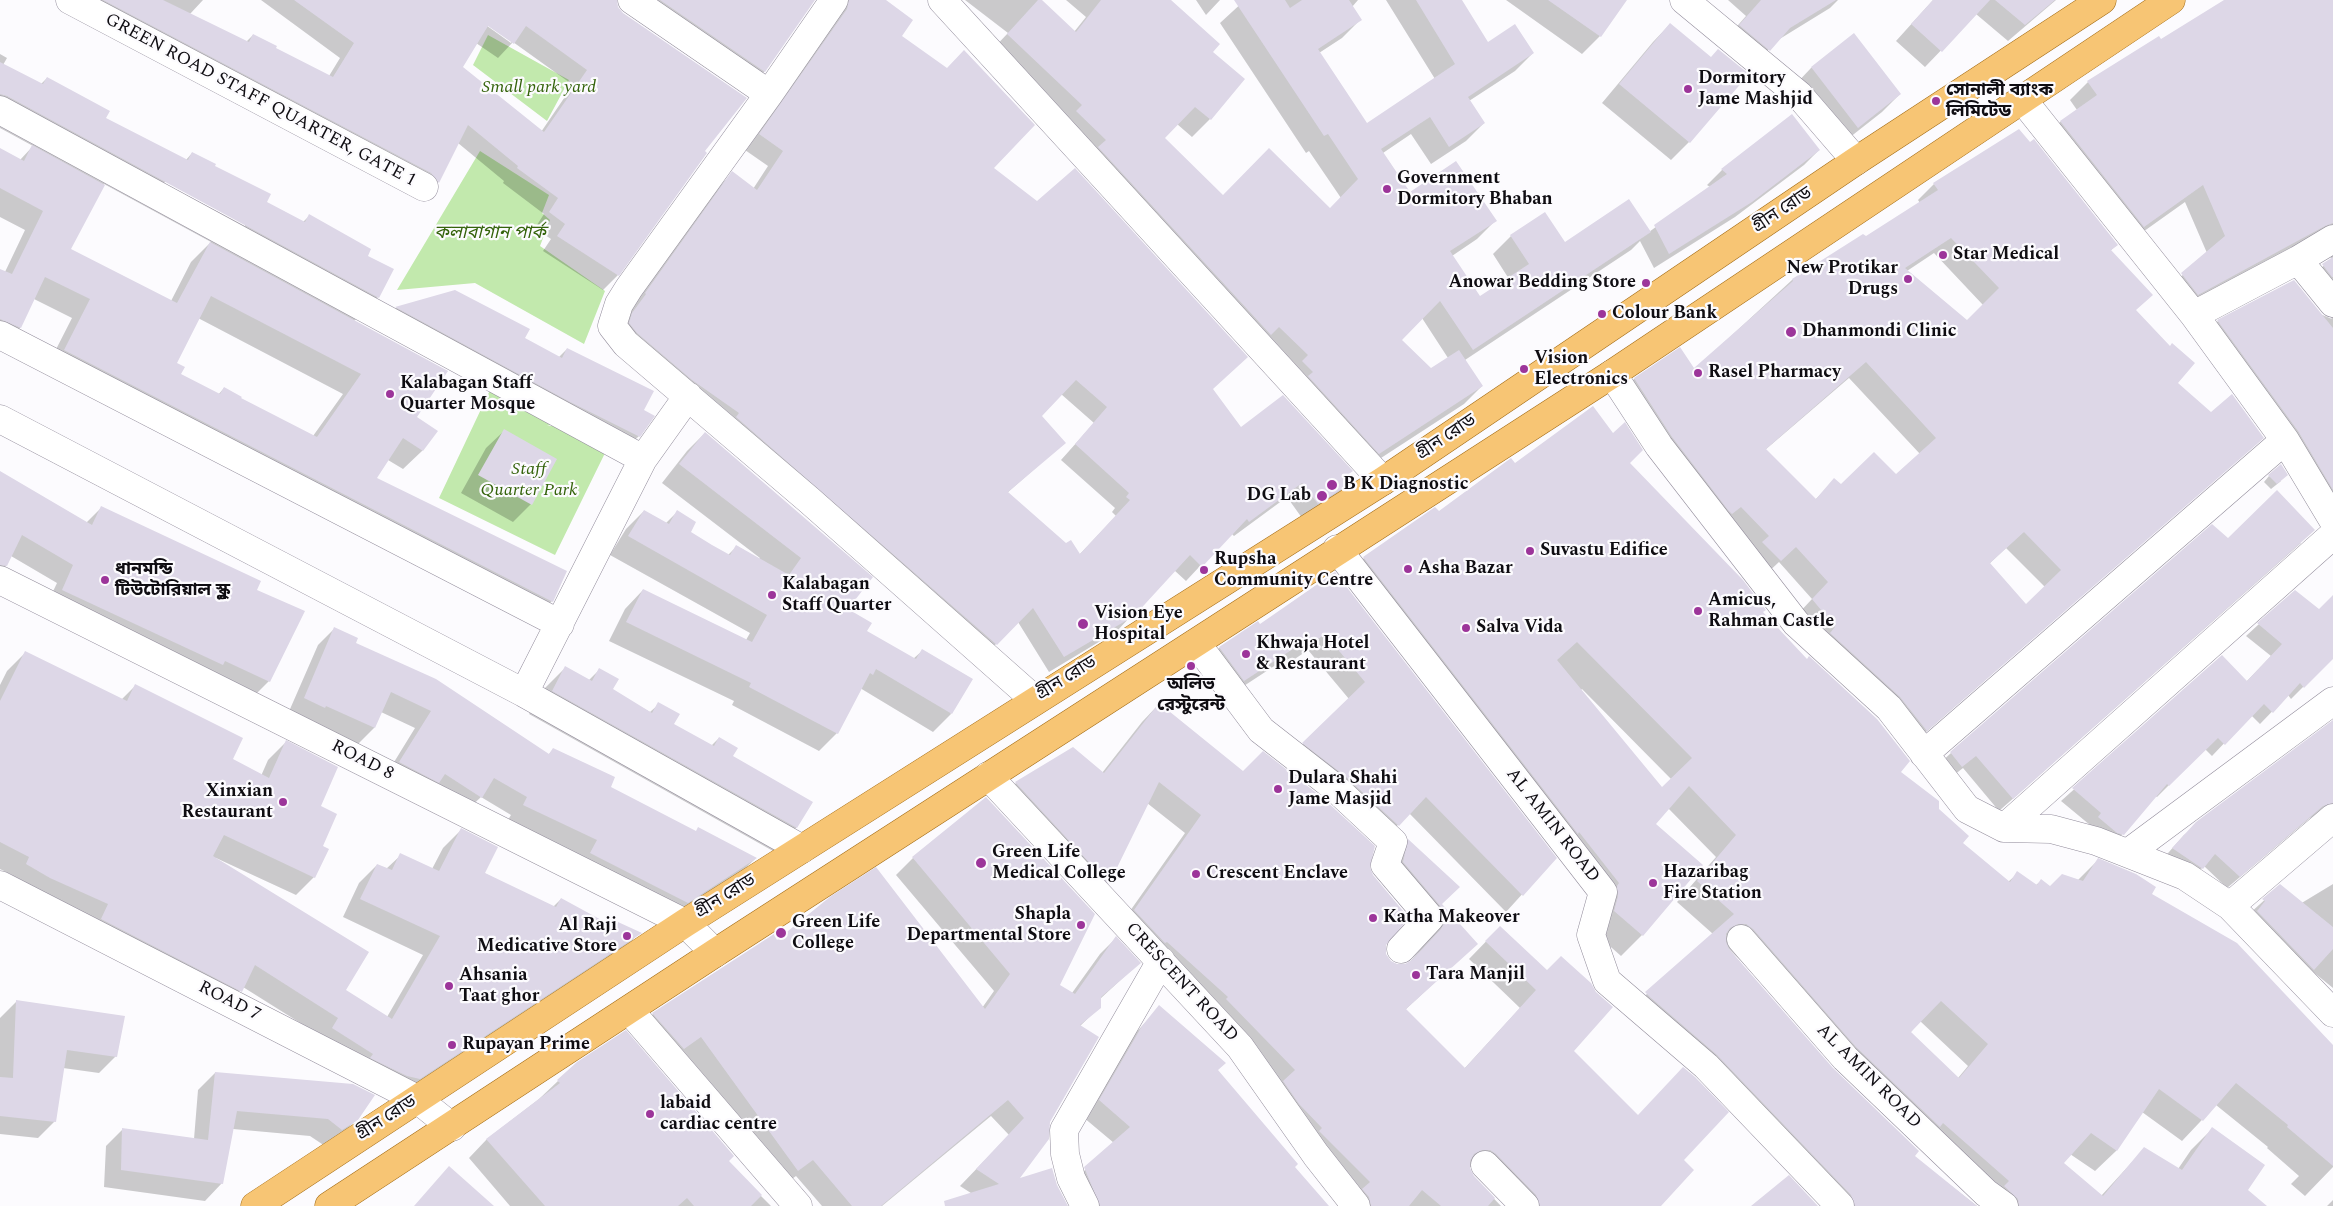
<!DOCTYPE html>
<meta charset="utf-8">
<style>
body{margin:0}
canvas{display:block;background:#fcfbfe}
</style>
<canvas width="2333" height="1206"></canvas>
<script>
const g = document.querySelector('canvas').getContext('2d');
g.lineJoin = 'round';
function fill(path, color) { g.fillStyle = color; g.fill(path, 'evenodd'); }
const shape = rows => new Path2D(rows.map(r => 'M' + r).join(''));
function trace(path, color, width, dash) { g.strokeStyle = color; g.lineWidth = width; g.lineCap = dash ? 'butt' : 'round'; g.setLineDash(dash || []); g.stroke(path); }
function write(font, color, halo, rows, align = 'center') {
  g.font = font + ' Spectral,"Noto Sans Bengali",serif'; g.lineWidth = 4.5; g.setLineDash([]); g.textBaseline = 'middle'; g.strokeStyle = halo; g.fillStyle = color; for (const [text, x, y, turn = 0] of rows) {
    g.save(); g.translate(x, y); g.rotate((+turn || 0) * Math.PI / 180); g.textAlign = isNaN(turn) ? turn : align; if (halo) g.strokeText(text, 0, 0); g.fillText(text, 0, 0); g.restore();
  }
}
fill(shape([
 [488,35,569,80,547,121,473,65],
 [480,151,549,195,542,213,550,220,540,246,605,291,584,344,475,283,397,290],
 [492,386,555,424,547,426,564,426,605,453,555,555,439,498]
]), '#c2e9ad');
fill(shape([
 [58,0,203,0,190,14,246,42,253,35,274,49,329,76,340,58,261,0,615,0,617,8,703,151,618,275,603,290,543,251,551,239,535,228,544,214,503,183,504,181,458,143,438,182,423,197],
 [484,21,512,41,511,43,483,23],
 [513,42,573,85,541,132,461,67,476,43,498,58],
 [620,0,814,0,764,72,749,86],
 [822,0,884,0,900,36,992,168,1212,389,1241,428,1351,471,1345,477,1350,482,1335,497,1302,518,1287,497,1234,536,1231,533,1186,581,1174,570,1117,631,1049,672,1018,622,981,659,618,329,631,308,718,188,732,173,753,189,768,166,745,150],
 [1061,394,1094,423,1061,460,1115,508,1112,512,1116,516,1079,555,1007,493,1064,443,1040,416],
 [965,0,1040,0,1074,32,1086,17,1066,0,1164,0,1211,52,1210,119,1192,137,1177,124,1163,138,1223,196,1330,209,1341,198,1309,151,1306,153,1220,23,1245,0,1358,0,1352,7,1360,20,1342,38,1319,53,1366,125,1435,79,1386,0,1460,0,1487,44,1533,53,1515,71,1469,101,1484,123,1466,141,1431,164,1411,134,1383,153,1410,193,1495,221,1477,239,1452,256,1480,298,1509,279,1493,254,1511,236,1564,243,1649,232,1710,187,1707,185,1722,170,1819,150,1804,165,1735,217,1654,268,1640,241,1631,250,1465,360,1482,386,1464,404,1361,471,989,53,1008,33],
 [1422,318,1448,358,1431,370,1400,340],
 [1196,0,1220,0,1206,15],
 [1506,0,1611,0,1600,36,1582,54],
 [1728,0,1838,0,1830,8,1778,40,1754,64,1725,40,1746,16],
 [1933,0,2056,0,2008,41,1976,14,1925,67,1896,41],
 [2226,0,2333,0,2333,502,2200,339,2218,321,2294,281,2320,314,2332,319,2305,283,2331,259,2329,248,2180,312,2164,292,2207,253,2185,202,2126,244,2043,140,2060,122,2077,110,2070,100,2088,82,2159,38,2161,41],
 [1670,24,1711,58,1689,142,1671,160,1602,103,1653,42],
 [1854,35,1900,94,1882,112,1840,145,1794,86,1811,68],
 [0,54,7,58,3,65,41,84,47,78,104,118,186,160,192,153,265,202,303,222,309,216,366,256,378,297,354,321,416,418,436,431,422,451,403,469,388,460,375,479,552,601,533,620,46,369,72,318,34,299,20,328,0,346,0,270,5,272,25,230,0,217,0,150,20,160,33,146,0,128],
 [166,181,245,224,245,226,164,183],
 [104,184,211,242,191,262,171,301,69,249],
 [198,318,343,394,313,436,240,399,224,388,218,395,180,375,175,364],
 [1934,184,2117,245,2110,251,2135,310,2176,383,2211,414,2262,437,1910,746,1796,616,1812,599,1779,562,1764,576,1618,396,1634,379,1680,349,1694,370,1792,280,1863,235,1866,238,1920,203,1918,200],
 [1934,253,1983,305,1967,322,1907,271],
 [1849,378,1920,454,1896,476,1841,486,1834,480,1815,500,1765,450],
 [2006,548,2045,587,2026,605,1989,564],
 [455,292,523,339,559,357,567,349,643,411,639,436,622,452,380,324,396,308],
 [504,431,531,504,513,522,461,493,486,448],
 [705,433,865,632,913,659,922,651,951,714,933,732,860,688,837,733,819,751,732,705,734,701,609,641,625,609,643,590,746,640,750,633,610,555,626,529,644,511,666,523,677,512,689,533,728,555,737,546,759,559,760,558,662,483,687,451],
 [1628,463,1899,772,1938,809,1961,843,2008,882,2018,873,2036,885,2041,881,2050,887,2077,881,2098,860,2150,894,2333,1066,2333,1167,2305,1196,2291,1184,2299,1176,2267,1148,2268,1147,2216,1105,2182,1141,2142,1112,2116,1151,2095,1171,2070,1154,2062,1163,2101,1196,2144,1149,2178,1169,2191,1150,2212,1129,2246,1190,2265,1206,1985,1206,1726,946,1832,1069,1913,1156,1977,1206,1821,1206,1696,1076,1626,1013,1713,934,1677,902,1716,857,1668,808,1654,824,1642,935,1621,956,1594,932,1599,905,1343,579,1364,558,1515,465],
 [1582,689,1672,780,1662,789,1581,690],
 [1920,1021,1968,1066,1958,1078,1910,1033],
 [0,472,86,523,102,507,255,590,269,681,252,698,45,608,57,583,11,556,6,566,0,572],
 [2269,476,2281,481,2271,489,2264,482],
 [2228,540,2301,543,1999,811,1963,768,1949,779,1938,765,1951,753],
 [1334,573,1555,858,1506,912,1409,813,1382,842,1287,760,1349,699,1308,650,1286,665,1282,661,1227,697,1203,664,1219,648,1258,623,1260,625],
 [2295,591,2319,611,2333,597,2333,657,2291,699,2288,695,2260,724,2251,715,2212,756,2205,749,2157,797,2155,796,2111,847,2087,829,2090,825,2061,801,2222,657,2246,682,2271,656,2246,636],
 [335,628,354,643,548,755,553,750,609,787,695,832,755,859,738,875,670,919,506,823,511,815,481,797,463,814,383,780,415,728,381,712,374,728,357,745,287,716,318,645],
 [25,653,121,700,135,686,231,760,261,776,268,760,286,742,319,807,321,846,314,877,296,895,216,858,215,859,344,990,387,1017,423,955,343,917,359,883,377,865,386,869,401,855,432,869,443,848,461,830,484,873,553,907,561,899,614,928,618,924,639,933,622,951,401,1096,321,1036,243,987,223,1009,9,882,12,875,0,869,0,685,7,671],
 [565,668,588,681,600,669,611,690,650,712,659,704,672,724,711,746,719,738,732,757,811,803,796,828,773,851,529,714,542,691],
 [1159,704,1243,773,1368,868,1385,954,1390,962,1397,965,1405,965,1410,962,1428,940,1428,932,1391,857,1408,840,1440,905,1476,944,1405,1010,1464,1069,1520,1008,1469,959,1500,927,1572,1051,1682,1160,1660,1206,1511,1206,1479,1171,1471,1167,1469,1167,1473,1177,1501,1206,1347,1206,1279,1087,1118,928,1185,833,1147,803,1108,883,1091,900,999,800,1016,783,1073,748,1102,773,1142,722],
 [2333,722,2333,808,2310,818,2227,888,2204,866,2190,880,2161,861,2184,835],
 [986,798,1058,985,1072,993,1100,954,1116,938,1139,963,1100,999,1100,1007,1080,1026,1017,1180,1056,1185,1067,1206,963,1206,974,1195,960,1186,1009,1135,991,1116,882,1206,822,1206,796,1176,781,1187,684,1052,667,1065,637,1030,653,1014,777,942,982,1008,994,991,896,875,913,858],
 [2333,884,2333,988,2312,971,2299,984,2249,914,2280,886,2300,904],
 [16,1002,116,1056,99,1073,63,1068,55,1121,38,1138,0,1134,0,1018],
 [1160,1007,1217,1070,1293,1167,1327,1206,1078,1206,1069,1185,1114,1143,1083,1117,1126,1043],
 [215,1073,357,1119,339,1137,325,1146,310,1136,233,1129,222,1183,205,1201,104,1187,106,1146,123,1129,194,1139,198,1090],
 [558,1081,727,1162,771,1206,510,1206,469,1158,487,1139,539,1099],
 [2333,1200,2333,1206,2327,1206]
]), '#0003');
fill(shape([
 [103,0,163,0,249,42,253,34,277,46,276,48,333,77,354,43,294,0,617,0,618,7,623,13,747,98,705,151,707,153,619,276,557,236,565,224,549,212,558,198,517,168,518,166,468,125,439,183,431,173],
 [488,26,514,44,526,26,587,70,544,132,463,67],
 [660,0,815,0,765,72],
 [849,0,886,0,913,20,902,36,947,68,964,50,1035,125,994,168,1037,201,1075,168,1248,357,1213,389,1241,427,1283,395,1353,471,1346,476,1351,483,1318,504,1302,483,1249,522,1247,519,1202,567,1190,555,1134,616,1064,657,1033,608,997,645,736,417,739,413,692,380,637,333,629,323,632,313,646,294,645,293,732,171,757,190,783,151,759,134,847,9],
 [1076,380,1107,407,1075,444,1129,493,1126,497,1130,500,1080,554,1071,540,1066,543,1008,492,1066,443,1042,416],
 [1038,0,1042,0,1076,32,1101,0,1171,0,1220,44,1213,52,1245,79,1211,120,1195,107,1165,138,1223,195,1269,148,1330,208,1358,179,1328,134,1324,136,1234,0,1285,0,1290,8,1302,0,1349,0,1362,20,1318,49,1367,123,1455,64,1416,0,1462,0,1488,42,1515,24,1534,53,1468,97,1485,123,1449,147,1430,117,1381,149,1410,192,1456,161,1497,221,1450,251,1480,296,1529,264,1510,235,1545,212,1565,242,1629,199,1651,232,1473,350,1440,301,1402,340,1431,368,1459,350,1483,386,1379,454,1308,376,1313,372,1302,361,1308,355,1279,327,1271,335,1098,147,1106,140,1076,111,1082,105,1007,34],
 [1548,0,1627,0,1601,37],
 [1761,0,1836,0,1790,28,1770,51,1739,25],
 [1933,0,1990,0,1942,52,1911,24],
 [1995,0,2055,0,2025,25],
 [2224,0,2333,0,2333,223,2325,226,2198,295,2181,273,2225,236,2203,185,2144,227,2060,121,2097,95,2087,81,2159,36,2161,39],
 [1670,23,1711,57,1718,49,1749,74,1690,143,1619,84],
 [1854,33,1901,94,1858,128,1811,67],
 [0,62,43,84,47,77,110,111,106,118,188,160,192,152,216,164,215,166,271,194,267,202,305,222,309,214,371,249,368,256,394,269,379,298,7,96,0,94],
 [1792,114,1820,150,1752,202,1669,254,1654,225,1727,174,1721,169],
 [2019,129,2030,142,2034,139,2118,245,2111,250,2153,295,2136,310,2170,346,2172,343,2195,363,2178,383,2211,412,2232,394,2264,438,1927,731,1900,697,1830,633,1835,627,1812,599,1828,582,1796,547,1781,561,1762,542,1769,536,1741,507,1732,514,1728,510,1672,437,1634,378,1680,347,1694,368,1793,281,1792,279,1863,234,1866,236,1938,190,1933,183],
 [1951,238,1999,288,1967,320,1905,268],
 [1866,362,1936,438,1896,474,1874,452,1841,484,1834,478,1816,499,1766,449],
 [2024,532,2061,570,2026,604,1990,563],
 [32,145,105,185,71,249,177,303,210,242,448,371,417,417,438,431,423,451,403,438,377,478,567,571,553,602,64,350,90,299,45,277,21,328,0,319,0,269,12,274,43,211,0,188,0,148,24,161],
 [211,296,361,374,317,437,241,398,242,397,224,387,220,394,181,374,185,367,177,363],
 [2333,257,2333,277,2332,277,2322,264],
 [2294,280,2333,328,2333,490,2298,431,2217,320],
 [455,290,530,329,525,338,562,358,567,348,654,391,644,410,655,416,640,437,570,402,395,307],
 [1593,406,1613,433,1625,422,1643,450,1630,463,1743,580,1766,610,1763,612,1807,659,1809,656,1877,719,1910,761,1901,772,1939,801,1939,809,1969,836,1963,843,2010,882,2017,871,2037,885,2041,879,2050,886,2062,874,2083,881,2098,858,2136,874,2156,887,2152,894,2237,943,2333,1045,2333,1166,2287,1127,2288,1125,2236,1083,2203,1121,2159,1089,2117,1151,2091,1133,2064,1163,2103,1196,2144,1147,2182,1170,2212,1127,2265,1165,2248,1190,2267,1206,2019,1206,2018,1199,2004,1186,2009,1181,1943,1123,1940,1127,1856,1047,1753,929,1746,924,1738,924,1730,928,1726,934,1726,942,1729,949,1833,1068,1919,1151,1915,1156,1977,1206,1855,1206,1851,1195,1717,1055,1651,998,1645,992,1734,914,1697,881,1736,835,1689,786,1656,824,1703,865,1643,936,1614,911,1618,896,1617,886,1619,883,1579,832,1578,834,1363,557,1435,507,1439,511,1511,458,1515,463],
 [1577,642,1692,758,1662,787,1557,660],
 [1941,1001,1988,1044,1959,1078,1911,1032],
 [504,429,557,459,532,505,478,475],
 [705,432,873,577,848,609,872,623,867,631,916,659,922,649,973,679,952,714,876,669,873,675,870,673,838,734,749,687,751,683,626,622,643,589,752,642,767,615,628,536,644,510,669,524,677,510,696,522,691,532,712,545,730,555,736,545,789,575,801,558,679,464],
 [2281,464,2288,475,2277,484,2268,475],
 [0,471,92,525,101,506,261,581,257,590,305,611,270,682,225,661,223,665,62,590,73,565,22,535,7,566,0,565],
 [2277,490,2315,530,2013,799,1976,756,1962,767,1950,752,2212,524,2228,538],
 [1335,572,1557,858,1523,896,1426,797,1399,826,1345,776,1302,743,1365,682,1325,634,1303,650,1299,645,1244,681,1219,647,1258,621,1260,624],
 [2295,590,2319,609,2333,595,2333,659,2304,688,2300,683,2273,713,2264,704,2225,745,2218,738,2169,786,2167,784,2124,835,2117,833,2098,817,2101,813,2072,788,2222,655,2247,681,2282,644,2257,623],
 [334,627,358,638,356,643,436,679,549,754,553,748,615,777,611,787,696,831,698,827,757,858,688,903,590,853,597,840,523,805,527,797,494,778,482,798,445,774,439,783,399,762,431,711,391,692,375,728,326,706,325,708,304,698],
 [25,651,127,701,135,684,243,738,233,759,269,778,286,740,338,767,321,806,337,814,323,846,329,849,315,878,224,835,213,856,369,952,346,990,392,1019,440,936,360,899,377,864,392,870,400,853,439,871,461,828,498,847,485,873,556,907,561,898,616,928,618,922,642,933,420,1079,407,1076,370,1058,373,1054,332,1028,338,1018,255,965,242,992,101,919,108,904,50,878,26,864,29,857,0,842,0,701],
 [565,666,592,681,599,668,619,679,613,689,652,713,658,702,680,714,674,724,714,746,719,737,738,748,733,756,813,802,797,828,552,691],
 [1159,703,1243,771,1263,751,1324,799,1375,846,1370,867,1373,875,1409,918,1386,945,1386,954,1391,961,1397,964,1405,964,1412,960,1441,929,1445,922,1445,914,1442,908,1403,862,1408,839,1460,887,1442,904,1478,944,1406,1009,1465,1068,1536,990,1485,941,1500,926,1547,970,1561,956,1591,983,1596,992,1613,1007,1574,1051,1638,1115,1683,1067,1695,1077,1729,1112,1684,1160,1694,1170,1661,1206,1540,1206,1536,1195,1496,1154,1490,1150,1482,1150,1474,1154,1470,1161,1470,1168,1474,1176,1495,1198,1488,1206,1441,1206,1422,1190,1409,1206,1371,1206,1369,1197,1362,1189,1370,1182,1319,1131,1322,1128,1299,1104,1283,1081,1295,1070,1226,999,1228,997,1167,942,1165,943,1134,910,1201,815,1159,782,1109,884,1015,782,1073,747,1104,773],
 [2333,720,2333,803,2323,806,2240,877,2215,854,2203,869,2172,848,2196,822],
 [986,797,1095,914,1060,985,1075,994,1116,936,1141,963,1101,997,1101,1008,1080,1025,1099,1037,1050,1122,1049,1139,1020,1178,1052,1168,1057,1185,1068,1206,945,1206,944,1201,999,1184,976,1169,1024,1118,1008,1100,881,1206,852,1206,813,1160,798,1171,701,1037,684,1049,652,1013,774,934,777,940,831,896,876,867,985,1009,1010,974,912,857],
 [2280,884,2333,927,2333,949,2314,970,2257,911,2265,901,2262,899],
 [16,1000,125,1016,117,1057,67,1050,56,1122,0,1116,0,1077,13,1078],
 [1159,1005,1226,1063,1218,1070,1298,1164,1295,1167,1329,1206,1100,1206,1084,1167,1130,1127,1099,1100,1142,1026],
 [626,1030,734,1156,729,1161,762,1195,751,1206,694,1206,687,1198,678,1206,545,1206,486,1139,560,1083,557,1080,577,1062],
 [215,1072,353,1084,375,1095,358,1120,342,1130,328,1119,237,1111,223,1184,121,1170,122,1128,208,1140],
 [449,1166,494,1206,414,1206],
 [1789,1175,1818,1206,1751,1206]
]), '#ddd7e7');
const minor = shape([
 [70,0,424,187],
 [632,0,769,94],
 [834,0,769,94,629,288,619,304,612,326,626,344,809,500,1035,700],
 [942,0,1383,481],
 [1684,0,1799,95,1856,161],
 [0,110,643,459],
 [2298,260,2333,303],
 [2194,315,2298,260,2333,239],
 [0,335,560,624],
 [1612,374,1659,446,1796,623,1889,708,1967,809,2004,828,2051,829,2096,841,2185,876,2230,906,2333,1013],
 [0,419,524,693,802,849],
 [2285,440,2333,520],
 [1337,549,1603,892,1591,935,1607,981,1706,1066,1840,1206],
 [0,580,685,923,715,953],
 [1196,643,1261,730,1334,787,1393,842,1385,865,1430,918,1401,949],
 [524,693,643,459,688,396],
 [1924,754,2285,440,2194,315,2022,99],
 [988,776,1240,1047,1316,1155,1356,1206],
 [2004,828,2333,535],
 [2128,853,2333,701],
 [0,885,417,1099,452,1127],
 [2230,906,2333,818],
 [1741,939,1845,1058,1986,1193,2004,1206],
 [629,1010,798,1206],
 [1485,1165,1525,1206],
 [1085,1206,1071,1178,1065,1154,1064,1130,1161,961]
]);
const major = shape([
 [255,1206,685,923,1383,481,1856,161,2102,0],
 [329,1206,715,953,1612,374,2171,0]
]);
trace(minor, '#928c9b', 29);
trace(major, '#a36c16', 29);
trace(minor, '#fff', 28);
trace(major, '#f7c574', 28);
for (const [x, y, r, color] of [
 [1688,89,5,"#9c359a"],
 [1936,101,5,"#9c359a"],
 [1387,189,5,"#9c359a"],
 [1943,255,5,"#9c359a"],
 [1908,279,5,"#9c359a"],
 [1646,283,5,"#9c359a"],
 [1602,314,5,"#9c359a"],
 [1791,332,6,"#9c359a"],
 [1524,369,5,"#9c359a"],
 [1698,373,5,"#9c359a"],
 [390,394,5,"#9c359a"],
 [1332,485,6,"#9c359a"],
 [1322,496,6,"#9c359a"],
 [1530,551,5,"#9c359a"],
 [1408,569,5,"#9c359a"],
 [1204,570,5,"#9c359a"],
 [105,580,5,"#9c359a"],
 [772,595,5,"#9c359a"],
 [1698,611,5,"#9c359a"],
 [1083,624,6,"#9c359a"],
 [1466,628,5,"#9c359a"],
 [1246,654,5,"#9c359a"],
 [1191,666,5,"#9c359a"],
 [1278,789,5,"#9c359a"],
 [283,802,5,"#9c359a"],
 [981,863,6,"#9c359a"],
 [1196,874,5,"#9c359a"],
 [1653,883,5,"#9c359a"],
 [1373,918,5,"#9c359a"],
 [1081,925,5,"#9c359a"],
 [781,933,6,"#9c359a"],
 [627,936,5,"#9c359a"],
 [1416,975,5,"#9c359a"],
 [449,986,5,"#9c359a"],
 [452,1045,5,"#9c359a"],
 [650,1114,5,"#9c359a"]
]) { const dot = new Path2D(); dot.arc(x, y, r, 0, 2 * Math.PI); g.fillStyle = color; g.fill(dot); trace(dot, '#fcfbfe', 2); }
write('bold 18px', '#0f0d12', '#fcfbfe', [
 ["Dormitory",1698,79],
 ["Jame Mashjid",1698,100],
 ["সোনালী ব্যাংক",1946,91],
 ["লিমিটেড",1946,112],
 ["Government",1397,179],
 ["Dormitory Bhaban",1397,200],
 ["Star Medical",1953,255],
 ["New Protikar",1898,269,"right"],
 ["Drugs",1898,290,"right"],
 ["Anowar Bedding Store",1636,283,"right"],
 ["Colour Bank",1612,314],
 ["Dhanmondi Clinic",1802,332],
 ["Vision",1534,359],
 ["Electronics",1534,380],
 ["Rasel Pharmacy",1708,373],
 ["Kalabagan Staff",400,384],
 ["Quarter Mosque",400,405],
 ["B K Diagnostic",1343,485],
 ["DG Lab",1311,496,"right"],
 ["Suvastu Edifice",1540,551],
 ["Rupsha",1214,560],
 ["Community Centre",1214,581],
 ["Asha Bazar",1418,569],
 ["ধানমন্ডি",115,570],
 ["টিউটোরিয়াল স্কুল",115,591],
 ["Kalabagan",782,585],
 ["Staff Quarter",782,606],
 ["Amicus,",1708,601],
 ["Rahman Castle",1708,622],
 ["Vision Eye",1094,614],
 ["Hospital",1094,635],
 ["Salva Vida",1476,628],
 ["Khwaja Hotel",1256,644],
 ["& Restaurant",1256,665],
 ["অলিভ",1191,685,"center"],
 ["রেস্টুরেন্ট",1191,706,"center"],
 ["Dulara Shahi",1288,779],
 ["Jame Masjid",1288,800],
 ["Xinxian",273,792,"right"],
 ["Restaurant",273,813,"right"],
 ["Green Life",992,853],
 ["Medical College",992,874],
 ["Hazaribag",1663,873],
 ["Fire Station",1663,894],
 ["Crescent Enclave",1206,874],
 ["Shapla",1071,915,"right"],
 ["Departmental Store",1071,936,"right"],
 ["Katha Makeover",1383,918],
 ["Green Life",792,923],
 ["College",792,944],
 ["Al Raji",617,926,"right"],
 ["Medicative Store",617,947,"right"],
 ["Tara Manjil",1426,975],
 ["Ahsania",459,976],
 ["Taat ghor",459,997],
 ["Rupayan Prime",462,1045],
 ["labaid",660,1104],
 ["cardiac centre",660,1125]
], 'left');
write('italic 18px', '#34630b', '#fcfbfe', [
 ["Small park yard",539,88],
 ["কলাবাগান পার্ক",490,234],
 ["Staff",529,470],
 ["Quarter Park",529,491]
]);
write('18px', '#0f0d12', '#fcfbfe', [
 ["GREEN ROAD STAFF QUARTER, GATE 1",260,101,28],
 ["গ্রীন রোড",1783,211,-34],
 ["গ্রীন রোড",1447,438,-34],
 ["গ্রীন রোড",1067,679,-32],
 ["ROAD 8",362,761,27],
 ["AL AMIN ROAD",1552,826,52],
 ["গ্রীন রোড",726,897,-32],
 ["CRESCENT ROAD",1181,983,47],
 ["ROAD 7",229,1002,27],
 ["AL AMIN ROAD",1868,1077,45],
 ["গ্রীন রোড",387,1119,-33]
]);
</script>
